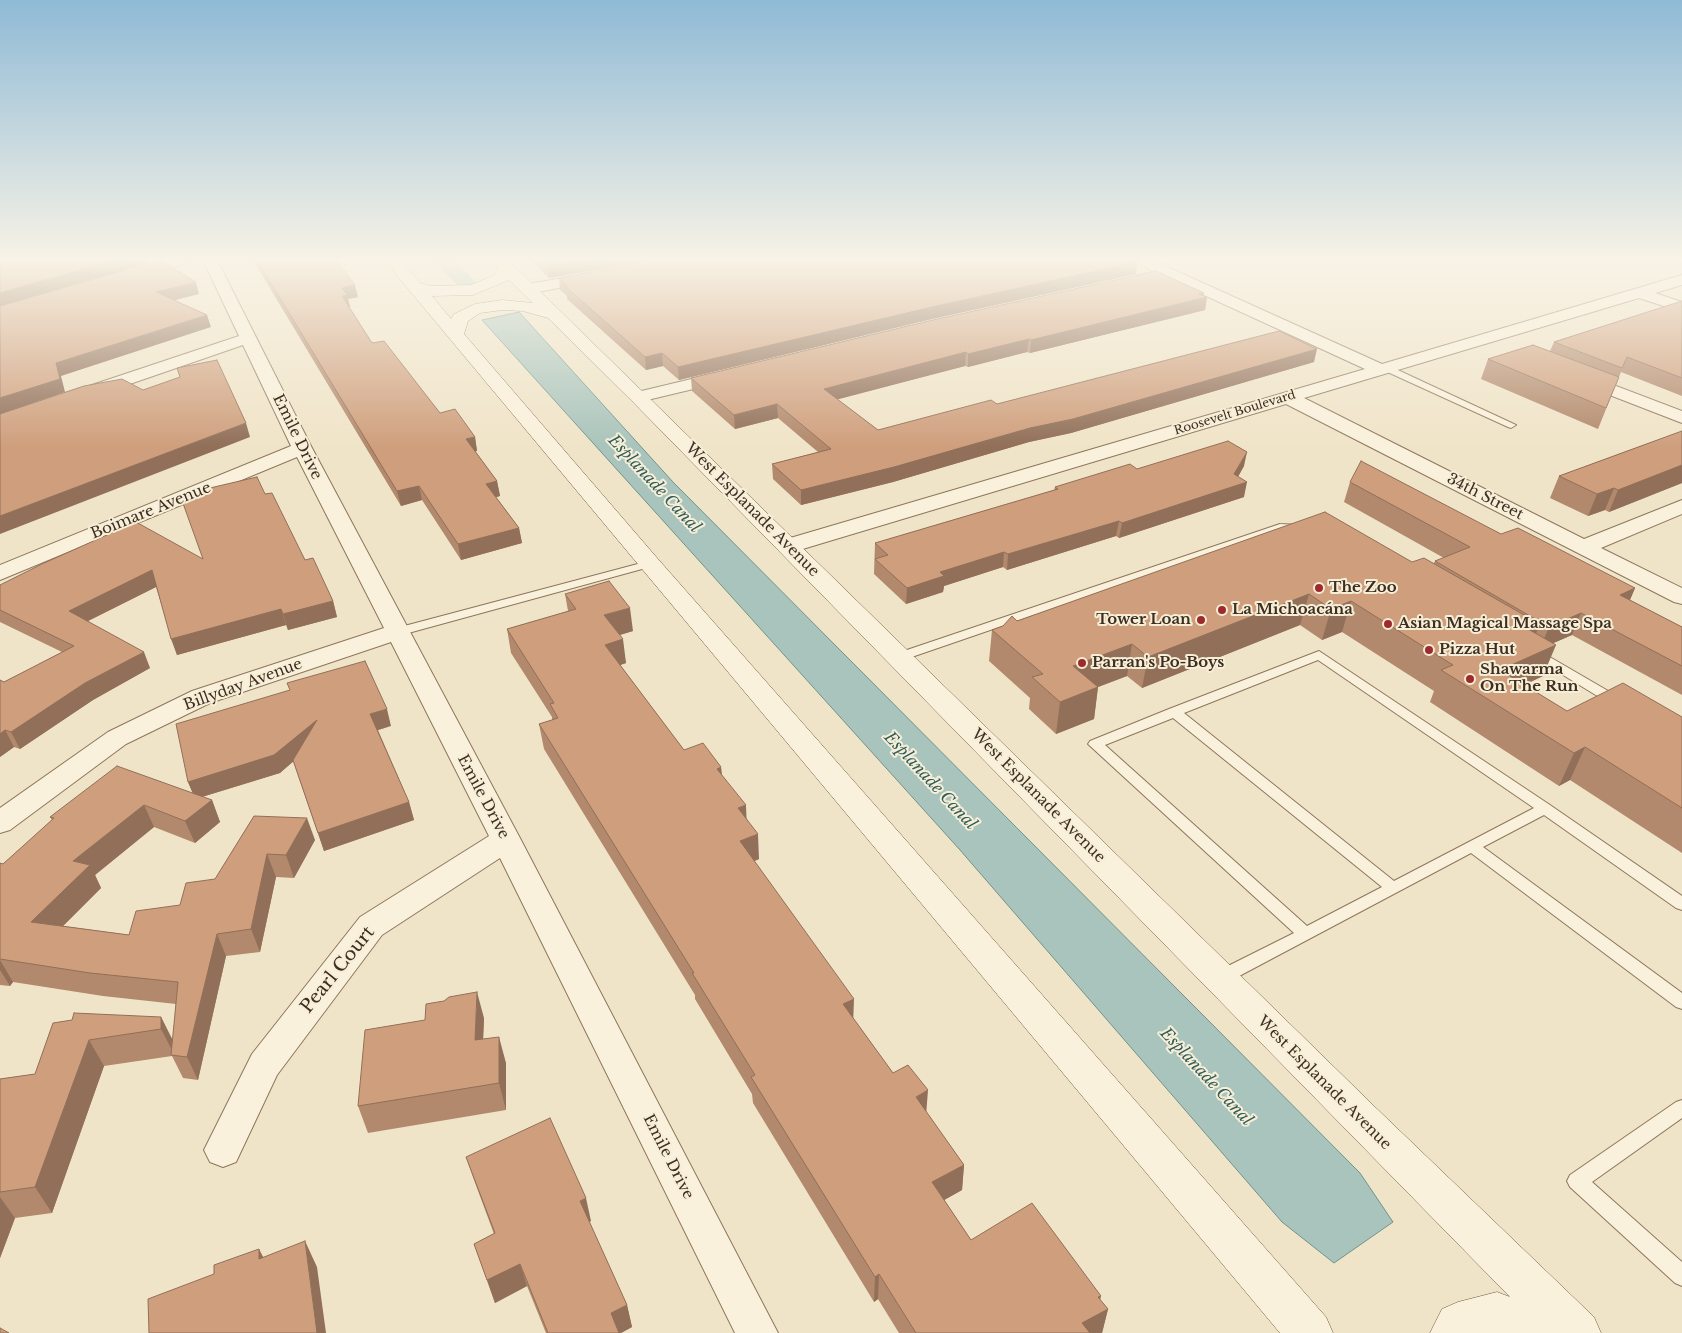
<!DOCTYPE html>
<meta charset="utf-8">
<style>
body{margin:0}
canvas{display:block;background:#f0e4c8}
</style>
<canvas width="1682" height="1333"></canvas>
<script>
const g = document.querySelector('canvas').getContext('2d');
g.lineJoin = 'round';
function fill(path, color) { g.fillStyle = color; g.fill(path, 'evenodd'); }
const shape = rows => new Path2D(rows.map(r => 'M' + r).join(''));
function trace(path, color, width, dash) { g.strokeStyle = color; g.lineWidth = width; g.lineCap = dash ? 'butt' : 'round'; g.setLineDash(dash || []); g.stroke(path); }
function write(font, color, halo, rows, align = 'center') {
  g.font = font + ' "Libre Baskerville",serif'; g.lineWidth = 4; g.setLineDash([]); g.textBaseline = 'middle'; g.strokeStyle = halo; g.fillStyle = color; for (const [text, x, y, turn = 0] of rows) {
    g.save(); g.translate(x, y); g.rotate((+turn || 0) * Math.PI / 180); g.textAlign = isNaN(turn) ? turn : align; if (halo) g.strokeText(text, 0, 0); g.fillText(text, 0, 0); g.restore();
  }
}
const water = shape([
 [519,312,673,482,1360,1173,1393,1222,1334,1263,1282,1222,960,850,482,320,519,312]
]);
fill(water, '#a9c4bc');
trace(water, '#6f938a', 1);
fill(shape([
 [433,260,454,260,477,283,473,287,466,289,459,287,433,260]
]), '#a9c4bc');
const lane = shape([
 [1381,365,1387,365,1516,425,1511,428,1508,427,1381,369,1381,365],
 [1280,524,1300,525,1305,528,1300,531,1281,530,903,660,899,661,893,657,895,654,1280,524],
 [649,561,653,562,655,564,653,566,401,635,397,636,391,632,393,629,649,561],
 [1536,649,1622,699,1623,702,1617,706,1612,705,1532,656,1530,653,1532,650,1536,649],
 [1319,651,1550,805,1682,896,1682,910,1676,908,1544,815,1483,847,1682,993,1682,1009,1676,1007,1471,853,1226,983,1220,985,1214,983,1212,978,1214,973,1294,933,1088,744,1090,741,1169,709,1319,651],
 [1318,660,1534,808,1394,881,1184,713,1318,660],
 [1173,718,1382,887,1307,926,1105,745,1173,718],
 [1682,1100,1682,1118,1592,1182,1682,1262,1682,1286,1675,1283,1570,1187,1567,1181,1570,1175,1676,1102,1682,1100]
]);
const street = shape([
 [167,260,190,260,188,263,135,278,128,274,130,271,167,260],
 [203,260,217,260,312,448,521,840,778,1333,735,1333,500,858,382,935,277,1075,236,1162,223,1167,210,1162,204,1150,252,1054,360,917,489,836,391,642,210,703,126,744,10,830,0,833,0,808,108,732,192,691,384,628,297,457,0,580,0,565,291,446,243,345,98,395,92,396,86,395,83,391,86,387,239,336,203,260],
 [1133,260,1152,260,1382,364,1682,275,1682,285,1655,293,1682,302,1682,312,1639,298,1304,398,1584,539,1682,500,1682,514,1601,548,1682,588,1682,604,1674,602,1286,404,796,551,788,553,780,551,777,546,780,541,1365,369,1167,278,1129,287,1124,285,1121,282,1124,279,1154,272,1133,260],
 [593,273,598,274,600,277,598,280,528,294,520,289,528,284,593,273],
 [725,371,731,372,734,376,731,380,639,402,633,401,630,397,633,393,725,371],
 [1582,373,1682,411,1682,423,1576,382,1573,378,1576,374,1582,373]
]);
const secondary = shape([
 [384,260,400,260,420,283,431,286,471,285,495,275,497,268,490,260,507,260,511,263,1375,1107,1594,1317,1601,1333,1430,1333,1442,1309,1458,1302,1497,1292,1510,1297,632,401,548,318,523,311,502,310,480,313,468,321,464,334,658,559,1326,1317,1333,1333,1280,1333,384,260],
 [509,280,533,303,502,300,475,304,454,314,451,319,432,296,473,295,509,280]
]);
trace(lane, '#8d765c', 2);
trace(street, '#8d765c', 2);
trace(secondary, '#6f573f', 1);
fill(lane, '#faf1dc');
fill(street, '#faf1dc');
fill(secondary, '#faf1dc');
fill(shape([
 [253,260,336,260,358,297,348,299,350,307,349,307,372,343,440,413,475,437,477,451,475,451,497,481,500,496,496,497,519,528,522,543,461,560,422,500,401,506],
 [531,260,651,260,549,278],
 [1136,274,932,319,679,380,663,366,646,370,567,299,567,296,560,290,559,278],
 [1207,297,1205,310,1030,353,1027,352,968,367,965,366,837,399,878,430,997,404,1314,362,1071,433,1029,442,893,482,801,505,773,479,772,464,818,452,778,418,735,429,692,391,691,378],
 [1682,301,1682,396,1621,372,1598,429,1481,379,1488,359,1550,351,1554,342],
 [1682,431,1682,483,1609,512,1605,510,1588,516,1550,498,1559,476],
 [1244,466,1238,477,1244,497,1119,538,1116,536,1007,570,1003,567,944,586,943,592,906,604,874,574,875,543,1054,490,1055,487,1137,469],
 [1350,482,1501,534,1635,588,1630,600,1682,627,1682,695,1572,635,1553,643,1543,676,1524,685,1567,711,1682,717,1682,853,1570,780,1559,786,1430,702,1434,691,1342,632,1322,640,1300,625,1142,688,1127,676,1098,687,1094,719,1056,734,1029,709,1030,698,989,661,992,630,1017,621,1412,562,1434,563,1435,561,1444,558,1344,502],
 [265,494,305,560,333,601,337,617,288,630,286,625,177,655,156,587,88,621,150,668,93,700,20,749,14,747,0,757,0,680,4,682,62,652,0,622,0,585,203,559],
 [565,594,633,631,619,635,626,663,620,665,684,750,721,767,722,775,747,819,759,859,754,861,853,1018,893,1073,926,1112,964,1165,962,1190,944,1200,971,1240,1100,1300,1108,1309,1102,1333,899,1333,878,1299,874,1302,753,1103,752,1094,695,999,695,995,544,749,539,724,552,720,552,717,511,653,507,629,568,611],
 [391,726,378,730,409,802,414,820,324,851,293,761,280,773,202,797,212,800,220,822,195,843,154,827,95,875,101,888,63,926,129,935,180,905,215,879,254,816,315,840,294,878,276,877,260,952,226,956,198,1080,183,1078,172,1056,104,1066,52,1213,15,1218,0,1258,0,1079,35,1074,53,1023,161,1017,173,1041,176,1004,103,996,13,982,10,986,0,985,0,863,3,864,52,820,50,817,193,793,188,782],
 [484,1018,483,1039,506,1063,506,1110,368,1133,358,1106],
 [466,1157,591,1221,589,1222,627,1305,632,1327,621,1333,546,1333,527,1286,495,1303,474,1244,494,1234,474,1180]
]), '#b2896c');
fill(shape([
 [116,260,148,260,149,263,0,306,0,293],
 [584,260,651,260,549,278,547,266],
 [1137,262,1136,274,932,319,679,380,678,367,932,307],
 [196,282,199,294,160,304,156,292],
 [355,285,358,297,348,299,350,307,345,308,342,296,342,288],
 [1204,293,1202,299,1207,297,1205,310,1030,353,1031,340],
 [207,315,211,327,61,376,65,392,0,414,0,398,56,363],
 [1029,339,1027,352,968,367,968,354],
 [1317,349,1314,362,1071,433,1029,442,893,482,801,505,801,490,1030,428],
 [966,352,965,366,824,403,824,389],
 [662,353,663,366,646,370,645,357],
 [777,404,778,418,735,429,734,415],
 [246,423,250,437,0,534,0,516],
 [475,437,477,451,468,453,466,439],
 [1247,452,1244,466,1232,487,1247,482,1244,497,1119,538,1122,523,1234,474],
 [1682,465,1682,483,1609,512,1618,490],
 [497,481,500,496,489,499,486,484],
 [419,486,422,500,401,506,397,491],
 [1614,488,1605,510,1588,516,1597,494],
 [1119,521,1116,536,1007,570,1008,554],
 [519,528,522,543,461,560,458,544],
 [1004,552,1003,567,944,586,943,592,906,604,907,588,940,572],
 [152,570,158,586,76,627,69,611],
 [1635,588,1626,609,1620,595],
 [1309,594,1300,625,1142,688,1148,657],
 [333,601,337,617,288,630,283,614],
 [1351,601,1342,632,1322,640,1331,609],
 [630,608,633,631,607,639,604,615],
 [281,609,286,625,177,655,171,639],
 [1581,613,1572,635,1540,649,1549,627],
 [1540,624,1527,655,1528,629],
 [623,639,626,663,609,669,605,645],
 [1132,644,1127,676,1069,698,1073,666],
 [1556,645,1543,676,1490,701,1500,670],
 [144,652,150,668,93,700,20,749,11,732,85,683],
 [1098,687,1094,719,1056,734,1060,702],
 [387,709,391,726,375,731,370,714],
 [317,720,323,736,280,773,195,799,188,782],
 [5,730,14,747,0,757,0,734],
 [1585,747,1570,780,1559,786,1574,753],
 [721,767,723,792,717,769],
 [212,800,220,822,195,843,185,821],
 [409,802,414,820,324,851,318,833],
 [144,805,154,827,95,875,101,888,44,945,31,922,73,861],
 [746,805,747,831,738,808],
 [307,818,315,840,294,878,286,855],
 [758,834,759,859,741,867,740,841],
 [267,854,276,877,260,952,251,929],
 [217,934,226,956,198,1080,187,1057],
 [0,960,13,982,10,986,0,970],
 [477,992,484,1018,482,1067,475,1040],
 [854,999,853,1025,843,1004],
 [161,1017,174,1043,175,1056,161,1029],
 [499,1037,506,1063,506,1110,499,1083],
 [89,1040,104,1066,52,1213,35,1187],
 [928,1090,926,1116,916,1097],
 [964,1165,962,1190,930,1208,932,1182],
 [0,1197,15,1218,0,1258],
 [586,1198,591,1221,585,1224,580,1201],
 [305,1241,317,1267,326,1333,317,1333],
 [259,1249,272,1274,259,1259],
 [520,1264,527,1286,495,1303,487,1280],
 [879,1274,878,1299,874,1302,875,1277],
 [1101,1296,1097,1315,1108,1309,1102,1333,1080,1333,1082,1323,1098,1297],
 [627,1305,632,1327,621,1333,615,1333,611,1313]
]), '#916f58');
const building = shape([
 [0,260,116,260,0,293,0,260],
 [160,260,196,282,156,292,207,315,56,363,60,379,0,398,0,306,160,260],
 [257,260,336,260,355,285,342,288,347,295,342,296,372,343,384,341,440,413,455,409,475,437,466,439,497,481,486,484,519,528,458,544,419,486,397,491,257,260],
 [541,260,584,260,547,266,541,260],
 [653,260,1132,260,1137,262,932,307,678,367,662,353,645,357,565,286,567,286,559,278,653,260],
 [1156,271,1204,293,1199,294,1207,297,1031,340,1029,339,968,354,966,352,824,389,878,430,991,400,997,404,1279,331,1317,349,1073,419,1030,428,894,467,801,490,772,464,831,449,777,404,734,415,691,378,933,320,1156,271],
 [1682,301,1682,378,1627,357,1622,368,1554,342,1682,301],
 [1533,345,1619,377,1606,408,1488,359,1533,345],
 [217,360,246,423,0,516,0,414,84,386,122,379,143,390,180,377,177,368,217,360],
 [1682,431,1682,465,1618,490,1614,488,1597,494,1559,476,1682,431],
 [1228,441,1247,452,1234,474,1247,482,1122,523,1119,521,1008,554,1004,552,940,572,944,576,907,588,875,559,888,555,875,543,1058,489,1055,487,1130,464,1137,469,1228,441],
 [1361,461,1501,534,1518,528,1635,588,1620,595,1682,627,1682,666,1581,613,1549,627,1435,561,1470,547,1350,482,1361,461],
 [257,477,265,494,272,493,305,560,313,558,333,601,283,614,281,609,171,639,152,570,69,611,144,652,85,683,11,732,5,730,0,734,0,680,4,682,74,646,0,610,0,585,42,564,136,522,203,559,180,495,257,477],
 [1325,512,1412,562,1424,558,1540,624,1528,629,1556,645,1500,670,1567,711,1623,683,1682,717,1682,808,1585,747,1574,753,1441,670,1453,665,1351,601,1331,609,1309,594,1148,657,1132,644,1073,666,1098,687,1060,702,1032,677,1043,674,992,630,1003,626,1012,616,1017,621,1325,512],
 [609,581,630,608,604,615,623,639,605,645,684,750,703,743,721,767,717,769,746,805,738,808,758,834,740,841,854,999,843,1004,893,1073,908,1065,928,1090,916,1097,964,1165,932,1182,971,1240,1032,1203,1101,1296,1098,1297,1108,1309,1082,1323,1090,1333,916,1333,879,1274,875,1277,751,1077,755,1075,692,973,694,973,539,724,558,718,550,704,554,703,507,629,576,609,565,594,609,581],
 [365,661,387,709,370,714,409,802,318,833,293,760,317,720,274,755,188,782,176,724,290,690,287,683,365,661],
 [117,766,212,800,185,821,144,805,73,861,90,865,31,922,129,935,136,911,180,905,186,883,215,879,254,816,307,818,286,855,267,854,251,929,217,934,187,1057,171,1055,178,982,90,973,0,959,0,863,3,864,54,818,50,817,117,766],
 [477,992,475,1040,499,1037,499,1083,358,1106,365,1030,425,1020,426,1004,444,1001,449,997,477,992],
 [74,1013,161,1017,161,1029,89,1040,35,1187,0,1192,0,1079,35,1074,53,1023,72,1020,74,1013],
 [550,1118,586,1198,580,1201,627,1305,611,1313,619,1333,548,1333,520,1264,487,1280,474,1244,495,1233,466,1157,550,1118],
 [305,1241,317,1333,149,1333,148,1299,214,1274,214,1265,259,1249,259,1259,305,1241],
 [0,1328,9,1333,0,1333,0,1328]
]);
fill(building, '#cf9f7d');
trace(building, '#916f58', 1);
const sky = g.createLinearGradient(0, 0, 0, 447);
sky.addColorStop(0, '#8fbad6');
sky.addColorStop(0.58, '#f8f3e6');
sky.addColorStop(1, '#f8f3e600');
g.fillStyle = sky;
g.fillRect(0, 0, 1682, 447);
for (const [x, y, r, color] of [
 [1319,588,5,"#9e2a2b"],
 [1222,610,5,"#9e2a2b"],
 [1201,620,5,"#9e2a2b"],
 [1388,624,5,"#9e2a2b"],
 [1429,650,5,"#9e2a2b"],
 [1082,663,5,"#9e2a2b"],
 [1470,679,5,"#9e2a2b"]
]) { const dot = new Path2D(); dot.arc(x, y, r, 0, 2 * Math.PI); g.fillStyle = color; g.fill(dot); trace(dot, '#f7eed8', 2); }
write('12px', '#3d2e20', '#f7eed8', [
 ["Roosevelt Boulevard",1235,413,-17]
]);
write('15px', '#3d2e20', '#f7eed8', [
 ["Emile Drive",297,437,64],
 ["34th Street",1485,497,27],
 ["West Esplanade Avenue",752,510,45],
 ["Boimare Avenue",151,511,-22],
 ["Billyday Avenue",243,685,-20],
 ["West Esplanade Avenue",1038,796,45],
 ["Emile Drive",483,797,62],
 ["West Esplanade Avenue",1324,1083,45],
 ["Emile Drive",668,1157,63]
]);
write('bold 15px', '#3d2e20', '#f7eed8', [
 ["The Zoo",1329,588],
 ["La Michoacána",1232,610],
 ["Tower Loan",1191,620,"right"],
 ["Asian Magical Massage Spa",1398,624],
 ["Pizza Hut",1439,650],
 ["Parran's Po-Boys",1092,663],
 ["Shawarma",1480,670],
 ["On The Run",1480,687]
], 'left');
write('italic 16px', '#2f5d5a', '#f7eed8', [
 ["Esplanade Canal",654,484,47],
 ["Esplanade Canal",930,781,47],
 ["Esplanade Canal",1206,1077,47]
]);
write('18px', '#3d2e20', '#f7eed8', [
 ["Pearl Court",338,970,-51]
]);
</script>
